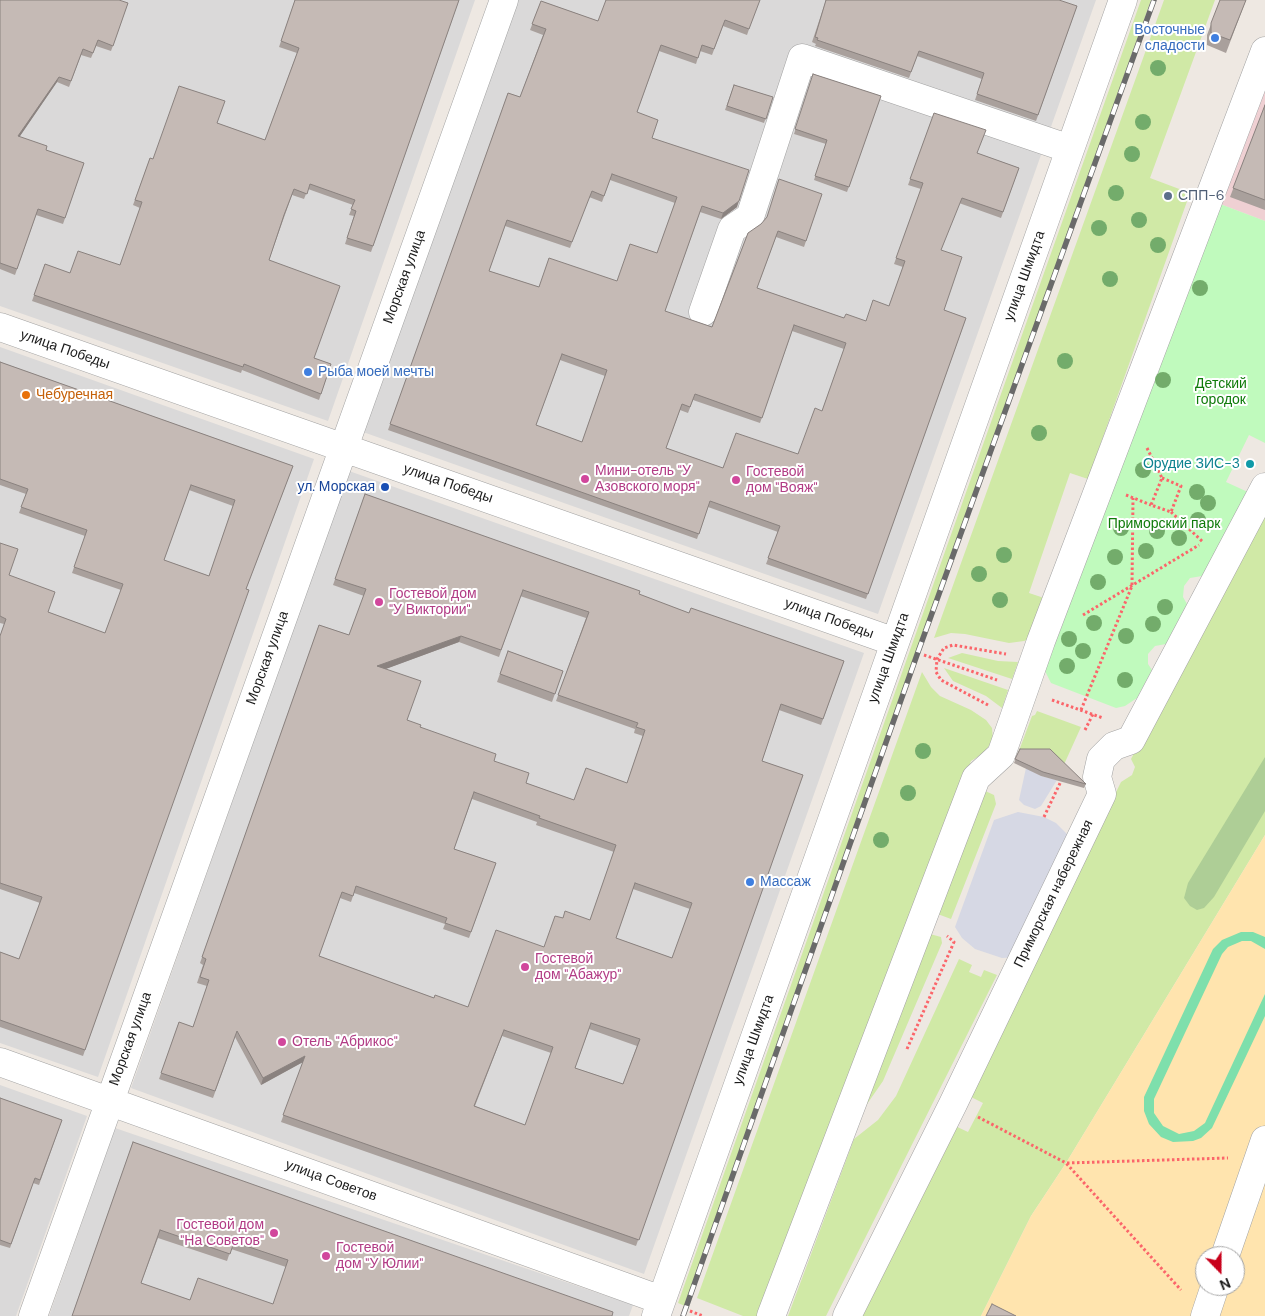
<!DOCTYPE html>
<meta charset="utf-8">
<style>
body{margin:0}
#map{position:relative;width:1265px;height:1316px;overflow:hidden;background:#eee8e2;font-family:"DM Sans",sans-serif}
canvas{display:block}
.north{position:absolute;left:1195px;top:1246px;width:50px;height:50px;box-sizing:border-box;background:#fff;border:1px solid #a4a4a4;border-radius:50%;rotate:158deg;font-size:14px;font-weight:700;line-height:20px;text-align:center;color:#1c1c1c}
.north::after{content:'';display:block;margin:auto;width:18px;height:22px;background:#c8001b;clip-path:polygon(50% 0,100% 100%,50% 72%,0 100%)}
</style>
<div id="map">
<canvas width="1265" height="1316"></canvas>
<div class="north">N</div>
</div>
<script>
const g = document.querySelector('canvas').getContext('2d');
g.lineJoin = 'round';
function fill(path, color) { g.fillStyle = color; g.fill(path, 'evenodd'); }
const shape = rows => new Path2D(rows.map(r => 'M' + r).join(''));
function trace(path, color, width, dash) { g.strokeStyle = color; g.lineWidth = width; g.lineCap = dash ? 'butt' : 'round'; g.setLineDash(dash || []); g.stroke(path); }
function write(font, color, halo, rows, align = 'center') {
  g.font = font + ' "DM Sans",sans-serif'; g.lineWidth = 4; g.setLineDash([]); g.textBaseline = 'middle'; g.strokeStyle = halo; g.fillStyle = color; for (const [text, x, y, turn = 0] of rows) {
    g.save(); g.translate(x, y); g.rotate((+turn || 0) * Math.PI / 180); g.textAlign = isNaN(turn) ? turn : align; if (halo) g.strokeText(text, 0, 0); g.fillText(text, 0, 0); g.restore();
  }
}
fill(shape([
 [0,0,475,0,328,421,0,306],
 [518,0,1096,0,878,614,363,432],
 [0,347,314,459,98,1077,0,1043],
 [349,471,864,653,644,1274,131,1088],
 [0,1085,87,1116,16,1316,0,1316],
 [115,1128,633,1305,629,1316,49,1316]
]), '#dad9d9');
fill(shape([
 [1265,84,1265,221,1220,204]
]), '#efd0d3');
fill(shape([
 [1141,0,1151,0,685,1306,678,1303],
 [1164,0,1215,0,1150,178,1190,193,1088,479,1070,473,1029,593,1047,599,1035,637,1024,641,1009,643,965,634,951,633,934,638],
 [1265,504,1265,835,1066,1163,1031,1216,981,1316,858,1316,953,1125,968,1132,983,1103,967,1095,1121,782,1132,775,1135,767,1131,759],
 [962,653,998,661,1018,662,1012,679,948,658],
 [944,668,1008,690,1002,708,986,696,953,681],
 [922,672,931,687,940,696,971,710,986,720,992,728,993,740,984,753,971,761,759,1316,743,1316,697,1298],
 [1037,711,1081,727,1057,780,1017,756,1032,716,1035,715],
 [983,790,994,795,996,804,951,919,935,913],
 [930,934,941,937,942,943,883,1081,865,1107],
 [959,959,972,965,969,972,981,977,984,970,997,975,826,1316,788,1316,854,1139,878,1120,896,1096]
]), '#d0e9a6');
fill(shape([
 [1265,757,1265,811,1214,897,1204,908,1197,910,1190,906,1184,898,1188,883]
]), '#aece96');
fill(shape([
 [1265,835,1265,1316,981,1316,1031,1216,1066,1163],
 [1205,1256,1235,1256,1235,1286,1205,1286]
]), '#ffe4ae');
fill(shape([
 [1220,204,1265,221,1265,443,1249,435,1226,482,1250,493,1202,576,1190,578,1184,586,1183,597,1187,604,1166,644,1155,646,1148,654,1148,664,1152,670,1137,698,1125,706,1116,708,1051,683,1045,671]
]), '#c0fabd');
fill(shape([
 [1241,932,1253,932,1265,937,1265,949,1251,941,1242,941,1228,947,1222,954,1154,1099,1154,1113,1163,1126,1179,1134,1194,1131,1205,1123,1265,994,1265,1016,1212,1128,1201,1138,1193,1141,1173,1142,1161,1137,1149,1124,1144,1111,1144,1097,1213,949,1222,940]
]), '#7edfac');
fill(shape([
 [1026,768,1041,776,1057,780,1041,806,1035,809,1024,805,1019,800],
 [1018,812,1044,817,1056,823,1068,835,1018,957,1002,958,975,949,962,938,955,927,994,820]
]), '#d6d8e4');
const minor = shape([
 [703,312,732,229,750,217,802,58,1070,149],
 [0,327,895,642],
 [0,1062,661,1300],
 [1225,1256,1265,1140],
 [33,1316,504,0],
 [656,1316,1123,0],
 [771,1316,976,778,1001,755,1041,641,1265,51],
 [847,1316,953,1104,1102,794,1097,777,1101,759,1114,746,1131,740,1265,487],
 [1205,1316,1215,1286]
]);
trace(minor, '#a3a3a3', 29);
trace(shape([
 [1147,448,1162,478],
 [1162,478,1181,486,1171,512,1151,505,1162,478],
 [1126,495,1151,505],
 [1171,512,1203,542],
 [1083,615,1199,545],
 [924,655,997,680],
 [1052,700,1103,718],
 [988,705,941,680,936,672,937,659,944,648,953,645,1006,654],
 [1081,710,1132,586,1133,498],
 [1085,730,1093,714],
 [1044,817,1062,779],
 [907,1049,954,942,947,936],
 [978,1117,1066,1163,1181,1290],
 [1067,1163,1228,1158],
 [690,1311,703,1316]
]), '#fb656a', 3, [2.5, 2.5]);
trace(minor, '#fff', 28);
const rail = shape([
 [683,1316,918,652,1154,0]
]);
trace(rail, '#6a6a6a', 5.5);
trace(rail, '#fff', 4, [11]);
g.fillStyle = '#73ac6b';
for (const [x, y] of [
 [1158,68],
 [1143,122],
 [1132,154],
 [1116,193],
 [1139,220],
 [1099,228],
 [1158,245],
 [1110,279],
 [1200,288],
 [1065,361],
 [1163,380],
 [1039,433],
 [1143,470],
 [1197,492],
 [1208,503],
 [1198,520],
 [1121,528],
 [1157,531],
 [1179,538],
 [1146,551],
 [1004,555],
 [1115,557],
 [979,574],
 [1098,582],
 [1000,600],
 [1165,607],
 [1094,623],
 [1153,624],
 [1126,636],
 [1069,639],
 [1083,651],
 [1067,666],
 [1125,680],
 [923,751],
 [908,793],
 [881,840]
]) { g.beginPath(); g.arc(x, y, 8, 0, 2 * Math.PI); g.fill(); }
fill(shape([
 [0,0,128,3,111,51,96,46,91,58,81,55,69,87,57,82,19,137,46,150,84,163,63,224,36,215,15,275,0,269],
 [295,0,459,0,371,252,345,244,354,216,349,215,353,205,308,189,304,199,292,195,269,260,314,358,331,364,319,400,242,370,241,373,32,301,45,264,69,273,120,265,140,208,133,205,150,158,153,159,217,123,265,140,297,53,279,47],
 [759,0,747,35,723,26,712,55,700,51,696,64,659,51,637,112,652,138,737,207,721,219,700,212,665,311,712,327,748,233,822,194,804,247,776,237,757,288,844,318,866,321,889,306,903,267,894,264,921,189,908,185,934,113,977,153,1019,168,1001,218,959,203,941,250,944,310,966,318,866,599,766,564,778,532,708,507,697,539,388,430,508,93,520,97,543,35,530,30,541,1,598,21],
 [610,180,675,203,657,253,617,281,539,287,489,271,505,226,570,248,589,197,602,202],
 [792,331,844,349,822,411,798,454,723,468,666,448,680,410,688,413,693,400,760,423],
 [560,360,605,376,582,442,536,425],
 [826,0,1077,6,1036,121,975,100,982,79,917,56,909,78,815,46,816,44,812,42],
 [1220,0,1246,0,1226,53,1207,45,1207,35],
 [813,74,881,96,847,192,814,180,826,144,794,134],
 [734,85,773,97,764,123,725,110],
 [1265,105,1265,210,1230,197],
 [0,362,293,466,246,589,83,1056,0,1027,0,952,19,959,40,903,0,889,0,636,4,624,0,623,0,543,9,575,48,612,105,633,121,590,72,573,85,536,19,513,26,494,0,485],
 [189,490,233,506,209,576,164,560],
 [365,494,689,613,844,661,821,725,779,710,762,761,803,775,636,1246,281,1122,303,1062,261,1085,235,1037,213,1098,159,1079,179,1022,193,1027,207,986,197,983,203,965,200,963,319,625,349,635,364,596,333,585],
 [520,596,586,618,556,701,635,729,634,733,643,736,627,783,574,800,526,783,494,761,420,727,407,720,385,669,459,642,499,657],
 [472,799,537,822,536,825,614,852,590,920,544,947,468,1007,434,998,319,956,340,898,351,902,354,893,445,924,443,929,469,938,496,863,454,849],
 [633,889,690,909,672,958,616,938],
 [589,1029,637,1046,623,1084,575,1068],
 [502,1036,551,1053,525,1125,475,1106],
 [508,651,563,671,552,702,497,682],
 [1020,749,1086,784,1084,788,1041,776,1014,763],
 [0,1098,62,1120,39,1185,33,1183,10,1248,0,1245],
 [133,1142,612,1316,72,1316],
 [158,1238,227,1261,231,1249,286,1267,273,1304,190,1300,141,1283]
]), '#a9a09c');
fill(shape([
 [59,77,57,82,16,142,18,136],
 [739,201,737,207,721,219,723,213],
 [461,636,459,642,375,673,377,666],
 [305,1056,303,1062,261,1085,263,1078]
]), '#8a827f');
const building = shape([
 [0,0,119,0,128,3,113,46,98,40,93,53,83,49,71,81,59,77,18,136,47,146,46,150,84,163,65,218,38,209,17,269,0,263,0,0],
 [295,0,459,0,373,246,347,238,356,211,351,209,355,200,310,184,307,194,294,189,284,215,269,260,340,286,314,358,331,364,321,394,244,364,243,367,34,295,45,264,70,273,78,251,120,265,142,202,135,200,150,158,153,159,179,86,225,101,217,123,265,140,299,48,281,41,295,0],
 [606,0,760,0,749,29,725,20,714,49,702,45,698,58,661,45,637,112,658,120,652,138,749,170,739,201,723,213,702,206,665,311,712,327,748,233,761,224,767,217,779,179,822,194,806,241,778,231,757,288,844,318,846,314,866,321,873,300,889,306,905,261,896,258,923,183,910,179,934,113,986,130,977,153,1019,168,1003,212,962,198,941,250,962,257,944,310,966,318,868,594,768,558,780,526,710,501,699,534,390,424,508,93,520,97,546,29,532,24,541,1,598,21,606,0],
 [612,174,677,197,657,253,630,244,617,281,549,258,539,287,489,271,507,220,572,242,592,191,604,196,612,174],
 [794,325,846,343,822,411,815,408,798,454,736,433,723,468,666,448,682,404,690,407,695,394,762,418,794,325],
 [562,354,607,370,582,442,536,425,562,354],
 [826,0,1059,0,1077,6,1038,115,977,94,984,73,919,51,911,72,817,40,818,38,815,37,826,0],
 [1220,0,1246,0,1230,40,1211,33,1211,23,1220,0],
 [813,74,881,96,849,187,815,176,827,140,795,129,813,74],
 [734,85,773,97,766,119,727,106,734,85],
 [1265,105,1265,200,1233,188,1265,105],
 [0,362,293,466,246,589,249,590,85,1050,0,1020,0,952,19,959,42,897,0,883,0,636,6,619,0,616,0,543,18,549,9,575,55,592,48,612,105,633,123,584,74,567,87,530,21,507,28,489,0,479,0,362],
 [191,485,235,500,209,576,164,560,191,485],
 [365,494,640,591,639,594,689,613,691,608,844,661,823,719,781,704,762,761,803,775,639,1240,283,1115,305,1056,263,1078,237,1031,215,1091,161,1073,179,1022,193,1027,209,980,200,977,206,959,202,957,319,625,349,635,366,589,335,579,365,494],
 [523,590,589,612,558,695,638,723,636,727,645,730,627,783,586,768,574,800,526,783,529,773,494,761,496,754,420,727,421,725,407,720,421,681,377,666,461,636,501,650,523,590],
 [474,792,540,816,539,818,616,845,590,920,565,911,563,918,555,916,544,947,496,930,468,1007,435,995,434,998,319,956,342,892,353,896,356,886,447,918,445,923,471,932,496,863,454,849,474,792],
 [635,883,692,903,672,958,616,938,635,883],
 [591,1023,640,1039,623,1084,575,1068,591,1023],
 [504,1030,553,1047,525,1125,474,1106,504,1030],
 [508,651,563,671,555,694,500,674,508,651],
 [1020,749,1050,749,1086,784,1043,772,1015,759,1020,749],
 [0,1098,62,1120,40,1180,35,1178,11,1244,0,1240,0,1098],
 [133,1142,613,1312,612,1316,72,1316,133,1142],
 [160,1230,230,1254,234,1242,288,1260,273,1304,198,1278,190,1300,141,1283,160,1230],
 [992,1304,1016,1316,986,1316,992,1304]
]);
fill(building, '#c5bab5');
trace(building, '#8a827f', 1);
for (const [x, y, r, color] of [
 [1215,38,5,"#3f7fe0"],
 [1168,196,5,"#5c6f8a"],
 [308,372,5,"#3f7fe0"],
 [26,395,5,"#e8710a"],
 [1250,464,5,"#0f9aa8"],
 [585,479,5,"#d1479c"],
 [736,480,5,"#d1479c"],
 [385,487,5,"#1a4fb4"],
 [379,602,5,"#d1479c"],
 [750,882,5,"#3f7fe0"],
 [525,967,5,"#d1479c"],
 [282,1042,5,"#d1479c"],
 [274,1233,5,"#d1479c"],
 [326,1256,5,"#d1479c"]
]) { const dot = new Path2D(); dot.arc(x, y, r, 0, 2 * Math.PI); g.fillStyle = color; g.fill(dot); trace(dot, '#fff', 2); }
write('14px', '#366cbe', '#fff', [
 ["Восточные",1205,30,"right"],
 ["сладости",1205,46,"right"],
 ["Рыба моей мечты",318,372],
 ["Массаж",760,882]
], 'left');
write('14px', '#4e5e75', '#fff', [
 ["СПП-6",1178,196]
], 'left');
write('14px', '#1c1c1c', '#fff', [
 ["улица Шмидта",1025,276,-70],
 ["Морская улица",405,277,-70],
 ["улица Победы",65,350,19],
 ["улица Победы",448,484,19],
 ["улица Победы",829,619,20],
 ["Морская улица",268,658,-70],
 ["улица Шмидта",889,658,-70],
 ["Приморская набережная",1054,894,-64],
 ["Морская улица",131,1039,-70],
 ["улица Шмидта",754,1040,-70],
 ["улица Советов",331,1181,20]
]);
write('14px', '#0f7b0a', '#fff', [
 ["Детский",1221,384],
 ["городок",1221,400],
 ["Приморский парк",1164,524]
]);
write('14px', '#c56008', '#fff', [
 ["Чебуречная",36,395]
], 'left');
write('14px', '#0d838f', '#fff', [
 ["Орудие ЗИС-3",1240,464]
], 'right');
write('14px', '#b23c85', '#fff', [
 ["Мини-отель \"У",595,471],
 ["Азовского моря\"",595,487],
 ["Гостевой",746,472],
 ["дом \"Вояж\"",746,488],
 ["Гостевой дом",389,594],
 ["\"У Виктории\"",389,610],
 ["Гостевой",535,959],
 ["дом \"Абажур\"",535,975],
 ["Отель \"Абрикос\"",292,1042],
 ["Гостевой дом",264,1225,"right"],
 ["\"На Советов\"",264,1241,"right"],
 ["Гостевой",336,1248],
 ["дом \"У Юлии\"",336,1264]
], 'left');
write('14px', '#164399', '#fff', [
 ["ул. Морская",375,487]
], 'right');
</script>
